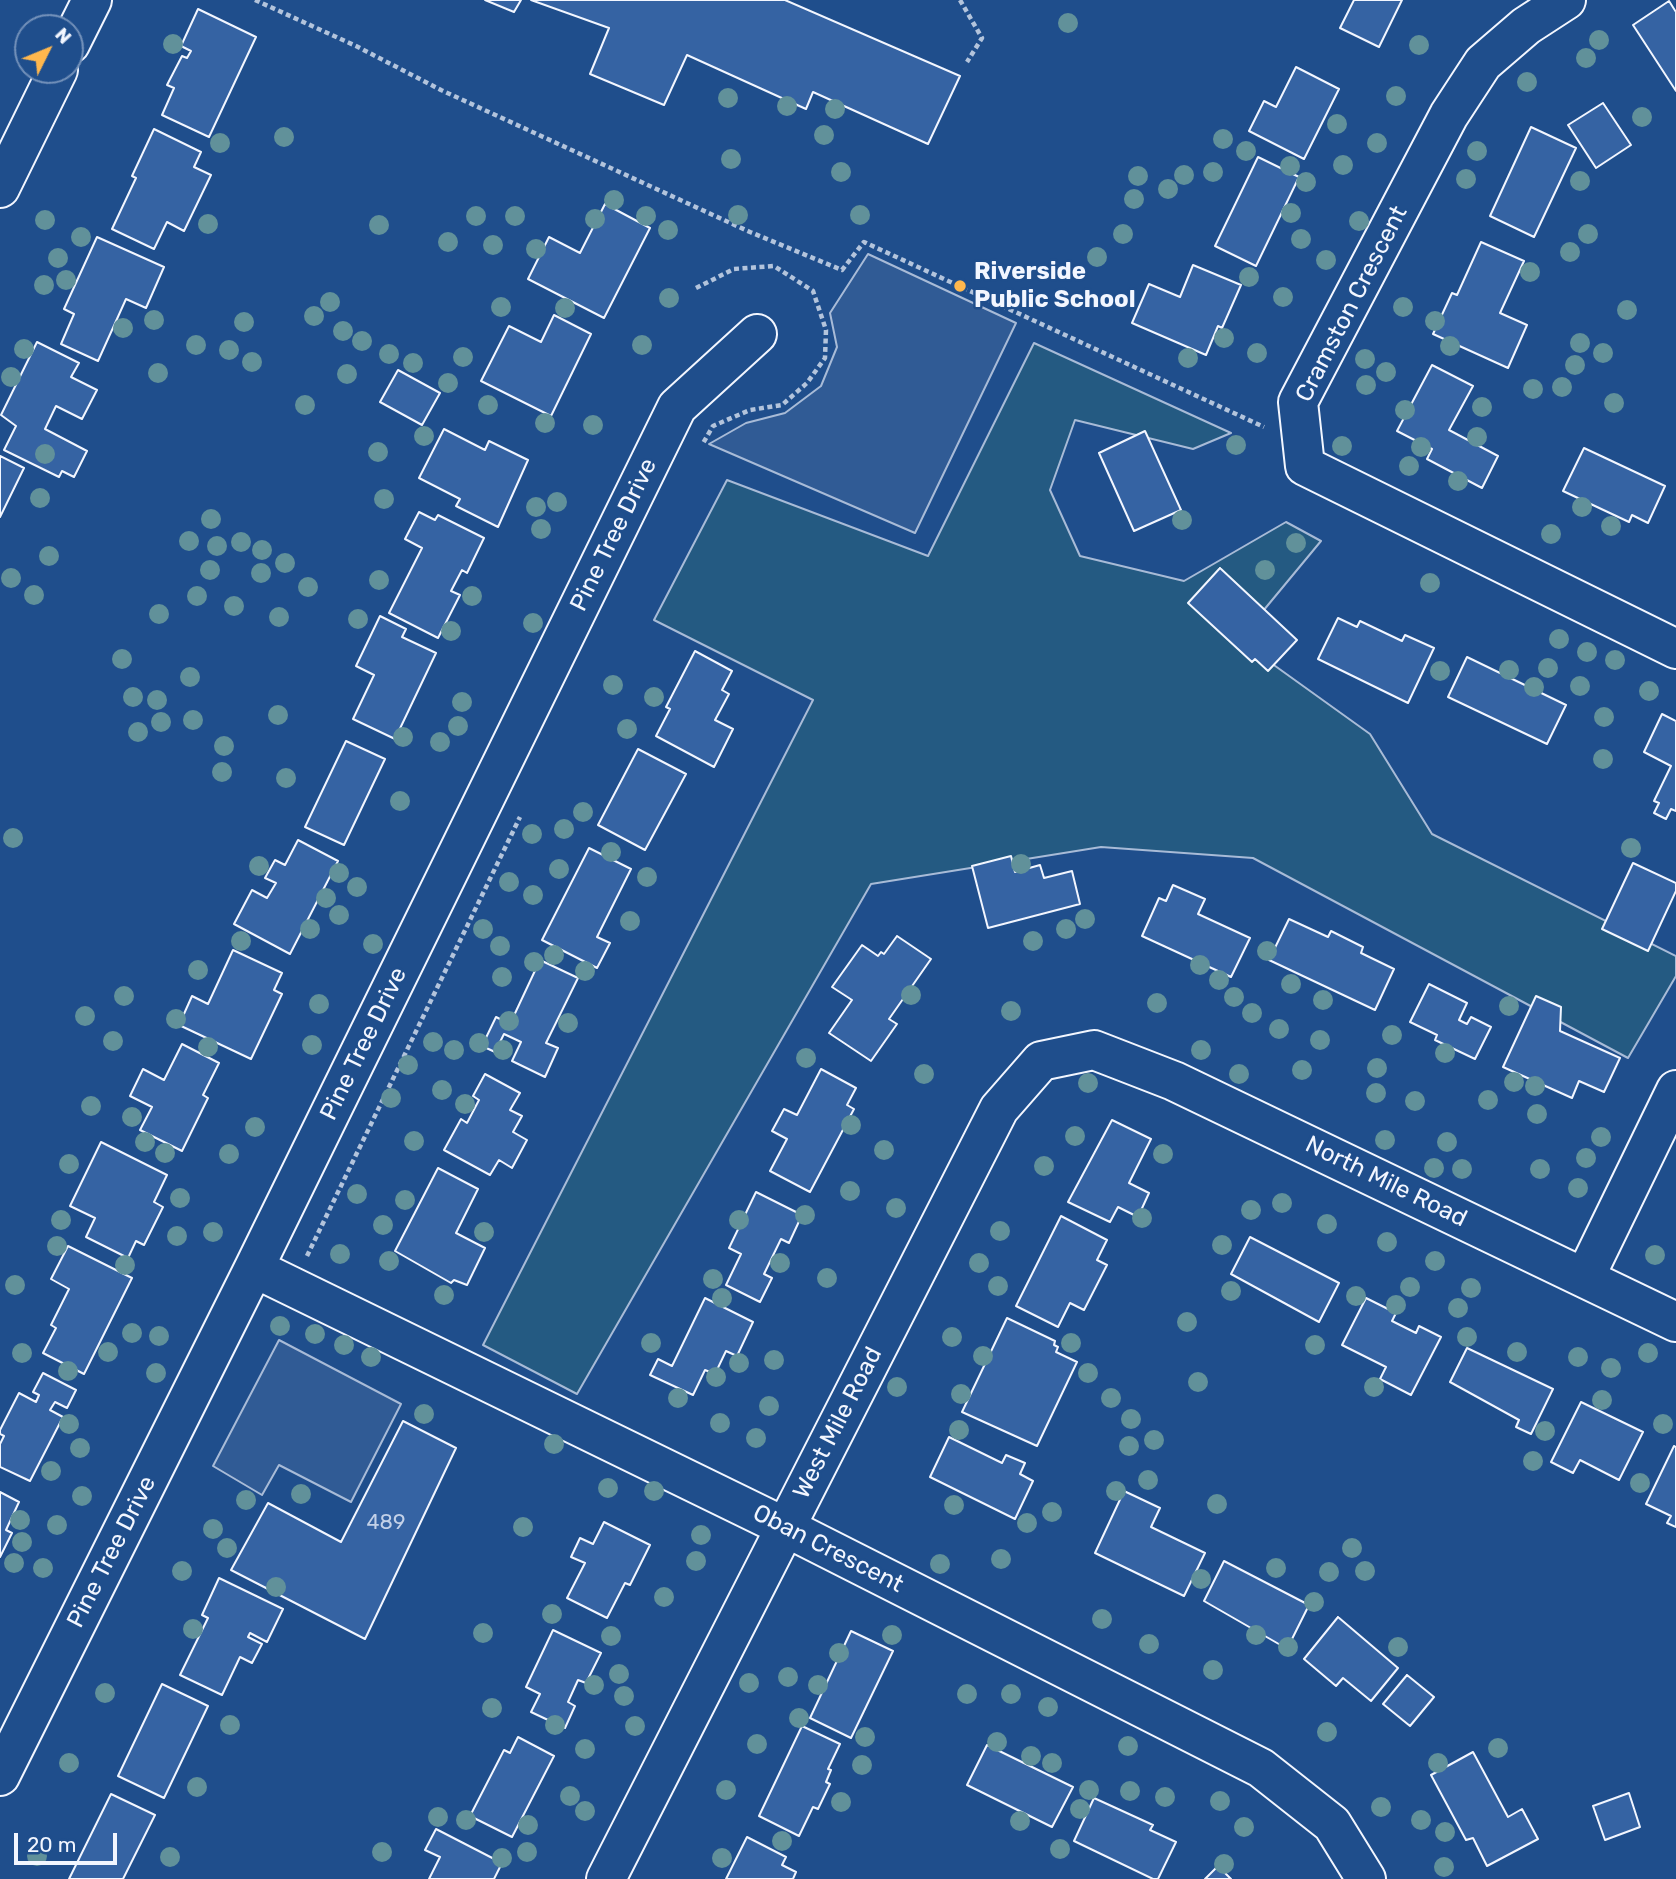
<!DOCTYPE html>
<style>
body{margin:0}
#map{position:relative;width:1676px;height:1879px;overflow:hidden;background:#1f4e8c;font-family:Rubik,sans-serif}
canvas{display:block}
.north{position:absolute;left:14px;top:14px;width:70px;height:70px;box-sizing:border-box;background:#1f4e8c;border:2px solid #7391ba;border-radius:50%;rotate:47deg;font-size:19px;font-weight:700;line-height:28px;text-align:center;color:#f2f6ff}
.north::after{content:'';display:block;margin:auto;width:24px;height:32px;background:#ffb74d;clip-path:polygon(50% 0,100% 100%,50% 72%,0 100%)}
.scale{position:absolute;left:14px;top:1833px;width:103px;height:32px;box-sizing:border-box;border:4px solid #f2f6ff;border-top:0;padding-left:9px;font-size:21px;line-height:24px;white-space:nowrap;color:#f2f6ff;-webkit-text-stroke:5px #1f4e8c;paint-order:stroke}
</style>
<div id="map">
<canvas width="1676" height="1879"></canvas>
<div class="north">N</div>
<div class="scale">20 m</div>
</div>
<script>
const g = document.querySelector('canvas').getContext('2d');
g.lineJoin = 'round';
function fill(path, color) { g.fillStyle = color; g.fill(path, 'evenodd'); }
const shape = rows => new Path2D(rows.map(r => 'M' + r).join(''));
function trace(path, color, width, dash) { g.strokeStyle = color; g.lineWidth = width; g.lineCap = dash ? 'butt' : 'round'; g.setLineDash(dash || []); g.stroke(path); }
function write(font, color, halo, rows, align = 'center') {
  g.font = font + ' Rubik,sans-serif'; g.lineWidth = 5; g.setLineDash([]); g.textBaseline = 'middle'; g.strokeStyle = halo; g.fillStyle = color; for (const [text, x, y, turn = 0] of rows) {
    g.save(); g.translate(x, y); g.rotate((+turn || 0) * Math.PI / 180); g.textAlign = isNaN(turn) ? turn : align; if (halo) g.strokeText(text, 0, 0); g.fillText(text, 0, 0); g.restore();
  }
}
const green = shape([
 [1034,343,1231,433,1193,449,1075,420,1050,490,1080,556,1184,581,1286,522,1321,541,1239,640,1370,734,1432,834,1676,956,1676,976,1628,1058,1253,858,1101,847,871,884,577,1394,483,1345,813,700,654,620,727,480,928,556,1034,343]
]);
fill(green, '#245a82');
trace(green, '#a8bbd7', 2);
const parking = shape([
 [868,254,1016,323,915,533,709,444,746,423,785,413,821,386,837,347,830,313,868,254],
 [279,1340,401,1404,351,1502,279,1465,262,1495,213,1466,279,1340]
]);
fill(parking, '#305b95');
trace(parking, '#a8bbd7', 2);
const building = shape([
 [485,0,521,0,514,12,485,0],
 [531,0,785,0,960,76,928,144,813,92,806,109,687,55,664,105,590,74,609,28,531,0],
 [1354,0,1402,0,1379,47,1340,28,1354,0],
 [1669,1,1676,12,1676,91,1633,25,1669,1],
 [198,9,256,37,209,137,162,115,174,88,167,85,182,56,187,58,191,51,181,46,198,9],
 [1296,67,1339,89,1304,159,1249,131,1264,101,1276,107,1296,67],
 [1603,103,1631,145,1596,168,1568,125,1603,103],
 [1531,127,1576,148,1534,237,1490,216,1531,127],
 [154,129,201,152,194,167,211,175,184,231,167,222,154,249,112,229,136,178,132,176,154,129],
 [1258,157,1299,177,1256,266,1215,246,1258,157],
 [605,204,650,228,604,318,528,279,549,237,580,253,605,204],
 [97,237,164,267,146,308,126,299,98,361,61,344,74,314,64,309,97,237],
 [1481,242,1524,261,1500,313,1527,325,1508,368,1433,334,1452,293,1457,295,1481,242],
 [1193,265,1241,285,1222,328,1218,326,1206,355,1132,323,1149,284,1180,297,1193,265],
 [554,315,591,334,551,416,481,381,509,326,541,342,554,315],
 [37,342,79,363,71,377,97,390,82,419,56,406,45,429,87,451,74,477,62,471,59,477,4,450,16,426,1,415,37,342],
 [1432,365,1473,386,1449,430,1498,456,1482,488,1427,459,1432,449,1397,431,1432,365],
 [398,370,440,393,422,425,380,402,398,370],
 [444,429,485,450,489,441,528,460,498,527,456,506,460,499,419,478,444,429],
 [1145,431,1181,510,1134,531,1099,453,1145,431],
 [1584,448,1665,486,1648,523,1632,515,1629,522,1563,491,1584,448],
 [0,456,24,468,0,517,0,456],
 [419,512,435,520,438,515,484,538,467,573,462,570,451,591,460,595,438,638,389,613,422,548,405,539,419,512],
 [1220,568,1297,640,1268,671,1255,659,1252,662,1188,603,1220,568],
 [380,616,406,629,402,637,436,653,395,739,353,719,374,675,356,666,380,616],
 [1338,618,1357,627,1360,621,1402,641,1405,635,1434,648,1408,703,1318,659,1338,618],
 [695,651,732,671,722,690,729,694,715,720,733,729,714,767,656,736,670,709,666,707,695,651],
 [1467,657,1566,705,1547,744,1448,697,1467,657],
 [1662,714,1676,721,1676,811,1671,809,1666,819,1654,813,1659,803,1654,801,1671,766,1644,752,1662,714],
 [346,741,385,759,344,845,305,827,346,741],
 [638,749,686,774,645,850,598,825,638,749],
 [298,840,338,861,290,954,234,924,252,890,267,898,276,883,265,878,275,860,285,865,298,840],
 [589,848,631,869,597,937,610,943,597,968,542,940,589,848],
 [1011,856,1015,872,1040,865,1044,878,1072,871,1080,904,988,928,972,866,1011,856],
 [1633,863,1676,883,1676,891,1648,951,1602,929,1633,863],
 [1173,885,1205,899,1198,914,1250,938,1231,977,1142,936,1159,898,1166,901,1173,885],
 [1289,919,1328,937,1331,931,1363,947,1361,953,1394,969,1375,1010,1269,960,1289,919],
 [897,936,931,959,889,1019,897,1024,871,1061,829,1033,852,1000,832,987,862,945,878,956,881,952,884,954,897,936],
 [233,950,282,973,274,990,282,994,251,1059,179,1025,192,996,208,1004,233,950],
 [540,960,578,978,546,1043,558,1048,545,1077,512,1061,521,1042,504,1034,495,1052,482,1046,496,1017,510,1024,540,960],
 [1429,984,1467,1003,1459,1020,1467,1024,1471,1017,1491,1027,1475,1059,1435,1040,1437,1035,1410,1022,1429,984],
 [1536,996,1561,1007,1560,1031,1620,1058,1604,1092,1579,1081,1572,1098,1503,1067,1536,996],
 [182,1044,219,1063,203,1095,208,1098,182,1151,140,1130,152,1107,130,1096,143,1069,164,1080,182,1044],
 [821,1069,856,1088,847,1105,854,1109,810,1192,770,1171,787,1139,772,1131,784,1109,797,1115,821,1069],
 [485,1074,520,1093,510,1110,522,1116,513,1132,527,1140,512,1168,499,1160,490,1175,444,1150,461,1119,467,1123,479,1100,473,1096,485,1074],
 [1112,1120,1151,1139,1129,1183,1149,1193,1138,1217,1118,1207,1110,1222,1068,1202,1112,1120],
 [101,1142,167,1175,154,1202,163,1207,144,1245,136,1241,128,1258,86,1237,95,1218,70,1206,101,1142],
 [438,1168,478,1189,456,1233,485,1248,467,1285,454,1280,451,1283,395,1251,438,1168],
 [756,1192,802,1215,789,1243,781,1239,764,1274,772,1278,760,1302,726,1285,741,1254,729,1248,756,1192],
 [1061,1216,1107,1240,1097,1260,1107,1265,1084,1310,1070,1303,1058,1327,1016,1306,1061,1216],
 [1250,1237,1339,1283,1319,1322,1231,1274,1250,1237],
 [68,1246,132,1278,84,1374,43,1353,56,1328,51,1325,69,1289,51,1279,68,1246],
 [705,1298,753,1322,737,1356,726,1351,715,1374,705,1370,693,1395,650,1375,658,1359,672,1366,705,1298],
 [1366,1298,1396,1313,1392,1321,1416,1333,1419,1326,1441,1337,1411,1395,1380,1379,1386,1367,1342,1345,1366,1298],
 [1007,1318,1055,1341,1054,1345,1058,1347,1056,1352,1077,1362,1037,1446,962,1412,1007,1318],
 [1467,1348,1553,1389,1531,1434,1516,1427,1519,1420,1450,1382,1467,1348],
 [43,1373,76,1390,67,1408,55,1402,50,1410,63,1417,30,1481,0,1467,0,1444,4,1436,0,1434,0,1430,19,1393,36,1402,39,1395,33,1392,43,1373],
 [1581,1402,1643,1432,1619,1480,1580,1460,1573,1473,1551,1462,1581,1402],
 [403,1421,456,1448,365,1639,231,1570,268,1503,341,1542,403,1421],
 [949,1437,1002,1463,1006,1455,1025,1463,1020,1474,1033,1481,1015,1519,930,1477,949,1437],
 [1674,1446,1676,1447,1676,1527,1667,1523,1671,1516,1646,1504,1674,1446],
 [1124,1491,1160,1508,1151,1527,1205,1553,1184,1596,1095,1553,1124,1491],
 [0,1492,19,1502,6,1530,12,1533,0,1557,0,1492],
 [604,1522,650,1545,630,1585,625,1583,607,1618,567,1598,585,1563,571,1557,580,1538,593,1544,604,1522],
 [1224,1561,1309,1605,1289,1645,1284,1647,1204,1601,1224,1561],
 [219,1578,283,1609,267,1642,250,1633,248,1637,262,1644,252,1663,240,1657,222,1695,180,1675,208,1618,202,1615,219,1578],
 [1338,1617,1398,1668,1371,1701,1343,1678,1336,1686,1304,1659,1338,1617],
 [553,1630,601,1653,586,1683,578,1680,568,1702,575,1706,565,1728,531,1712,540,1694,526,1687,553,1630],
 [851,1631,893,1651,851,1738,810,1718,851,1631],
 [1407,1675,1434,1697,1410,1726,1383,1704,1407,1675],
 [162,1684,208,1706,164,1798,118,1776,162,1684],
 [802,1726,840,1744,828,1769,831,1770,826,1782,830,1784,818,1809,813,1807,799,1836,759,1816,802,1726],
 [518,1737,554,1756,512,1837,470,1816,504,1750,510,1753,518,1737],
 [987,1745,1073,1787,1052,1827,967,1785,987,1745],
 [1473,1752,1508,1817,1522,1809,1538,1839,1487,1866,1473,1838,1466,1840,1431,1775,1473,1752],
 [1629,1793,1640,1827,1605,1840,1593,1806,1629,1793],
 [111,1794,155,1815,123,1879,69,1879,111,1794],
 [1094,1798,1153,1825,1150,1830,1176,1842,1158,1879,1153,1879,1074,1841,1094,1798],
 [436,1829,502,1863,494,1879,429,1879,440,1857,425,1850,436,1829],
 [747,1837,786,1857,782,1865,796,1872,793,1879,726,1879,747,1837],
 [1218,1866,1231,1879,1205,1879,1218,1866]
]);
fill(building, '#3563a3');
trace(building, '#f2f6ff', 2);
const minor = shape([
 [1566,0,1526,26,1483,63,1449,115,1298,402,1305,466,1676,649],
 [70,44,92,0],
 [0,188,58,70],
 [254,1268,785,1527,1261,1768,1332,1824,1366,1879],
 [1585,1277,1676,1090],
 [0,1776,254,1268,677,407,757,334],
 [606,1879,999,1109,1041,1061,1094,1050,1174,1081,1676,1322]
]);
trace(minor, '#f2f6ff', 42);
trace(shape([
 [255,0,356,46,441,90,750,232,842,270,864,242,1264,427],
 [960,0,982,38,967,62],
 [696,288,734,269,774,266,813,291,826,330,825,358,807,383,782,405,750,410,713,426,702,445],
 [307,1256,520,817]
]), '#b3c4dc', 4.5, [5, 3.5]);
trace(minor, '#1f4e8c', 38);
g.fillStyle = '#61919a';
for (const [x, y] of [
 [1068,23],
 [1599,40],
 [173,44],
 [1419,45],
 [1586,58],
 [1527,82],
 [1396,96],
 [728,98],
 [787,106],
 [835,109],
 [1642,117],
 [1337,124],
 [824,135],
 [284,137],
 [1223,139],
 [220,143],
 [1377,143],
 [1246,151],
 [1477,151],
 [731,159],
 [1343,165],
 [1290,166],
 [841,172],
 [1213,172],
 [1184,175],
 [1138,176],
 [1466,179],
 [1580,181],
 [1306,182],
 [1168,189],
 [1134,199],
 [614,200],
 [1291,213],
 [738,215],
 [860,215],
 [476,216],
 [515,216],
 [646,216],
 [595,219],
 [45,220],
 [1359,221],
 [208,224],
 [379,225],
 [668,230],
 [1123,234],
 [1588,234],
 [81,237],
 [1301,239],
 [448,242],
 [493,245],
 [536,249],
 [1570,252],
 [1097,257],
 [58,258],
 [1326,260],
 [1530,272],
 [1249,277],
 [66,280],
 [44,285],
 [1283,297],
 [669,298],
 [330,302],
 [501,307],
 [1403,307],
 [565,308],
 [1627,310],
 [314,316],
 [154,320],
 [1435,321],
 [244,322],
 [123,328],
 [343,331],
 [1224,338],
 [362,341],
 [1580,343],
 [196,345],
 [642,345],
 [1450,346],
 [24,349],
 [229,350],
 [1257,353],
 [1603,353],
 [389,354],
 [463,357],
 [1188,358],
 [1365,359],
 [252,362],
 [413,363],
 [1575,365],
 [1386,372],
 [158,373],
 [347,374],
 [11,377],
 [448,383],
 [1366,385],
 [1562,387],
 [1533,389],
 [1614,403],
 [305,405],
 [488,405],
 [1482,407],
 [1405,410],
 [545,423],
 [593,425],
 [424,436],
 [1477,437],
 [1236,445],
 [1342,446],
 [1421,447],
 [378,452],
 [45,454],
 [1409,466],
 [1458,481],
 [40,498],
 [384,499],
 [557,502],
 [536,507],
 [1582,507],
 [211,519],
 [1182,520],
 [1611,526],
 [541,529],
 [1551,534],
 [189,541],
 [241,542],
 [1296,543],
 [217,546],
 [262,550],
 [49,556],
 [285,563],
 [210,570],
 [1265,570],
 [261,573],
 [11,578],
 [379,580],
 [1430,583],
 [308,587],
 [34,595],
 [197,596],
 [472,596],
 [234,606],
 [159,614],
 [279,617],
 [358,619],
 [533,623],
 [451,631],
 [1559,639],
 [1587,652],
 [122,659],
 [1615,660],
 [1548,668],
 [1509,670],
 [1440,671],
 [190,677],
 [613,685],
 [1580,686],
 [1534,687],
 [1649,691],
 [133,697],
 [654,697],
 [157,700],
 [462,702],
 [278,715],
 [1604,717],
 [193,720],
 [161,722],
 [458,726],
 [627,729],
 [138,732],
 [403,737],
 [440,742],
 [224,746],
 [1603,759],
 [222,772],
 [286,778],
 [400,801],
 [583,812],
 [564,829],
 [532,834],
 [13,838],
 [1631,848],
 [611,852],
 [1021,864],
 [259,866],
 [559,869],
 [339,873],
 [647,877],
 [509,882],
 [357,887],
 [533,895],
 [326,898],
 [339,915],
 [1085,919],
 [630,921],
 [310,929],
 [483,929],
 [1066,929],
 [241,941],
 [1033,941],
 [373,944],
 [500,946],
 [1267,951],
 [554,955],
 [534,962],
 [1200,965],
 [198,970],
 [585,971],
 [502,977],
 [1219,980],
 [1291,984],
 [911,995],
 [124,996],
 [1234,997],
 [1323,1000],
 [1157,1003],
 [319,1004],
 [1509,1006],
 [1011,1011],
 [1252,1013],
 [85,1016],
 [176,1019],
 [509,1021],
 [568,1023],
 [1279,1029],
 [1392,1035],
 [1320,1040],
 [113,1041],
 [433,1042],
 [479,1043],
 [312,1045],
 [208,1047],
 [454,1050],
 [503,1050],
 [1201,1050],
 [1445,1053],
 [806,1058],
 [408,1065],
 [1377,1068],
 [1302,1070],
 [924,1074],
 [1239,1074],
 [1514,1082],
 [1088,1083],
 [1535,1086],
 [442,1090],
 [1376,1093],
 [391,1098],
 [1488,1100],
 [1415,1101],
 [465,1104],
 [91,1106],
 [1537,1114],
 [132,1117],
 [851,1125],
 [255,1127],
 [1075,1136],
 [1601,1137],
 [1385,1140],
 [414,1141],
 [145,1142],
 [1447,1142],
 [884,1150],
 [165,1153],
 [229,1154],
 [1163,1154],
 [1586,1158],
 [69,1164],
 [1044,1166],
 [1434,1168],
 [1462,1169],
 [1540,1169],
 [1578,1188],
 [850,1191],
 [357,1194],
 [180,1198],
 [405,1200],
 [1282,1203],
 [896,1208],
 [1251,1210],
 [805,1215],
 [1142,1218],
 [61,1220],
 [739,1220],
 [1327,1224],
 [383,1225],
 [1000,1231],
 [213,1232],
 [484,1232],
 [177,1236],
 [1387,1242],
 [1222,1245],
 [57,1246],
 [340,1254],
 [1655,1255],
 [389,1261],
 [1435,1261],
 [780,1263],
 [979,1263],
 [125,1265],
 [827,1278],
 [713,1279],
 [15,1285],
 [998,1286],
 [1410,1287],
 [1471,1288],
 [1231,1291],
 [444,1295],
 [1356,1296],
 [722,1298],
 [1396,1305],
 [1458,1308],
 [1187,1322],
 [280,1326],
 [132,1333],
 [315,1334],
 [159,1336],
 [952,1337],
 [1467,1337],
 [651,1343],
 [1071,1343],
 [344,1345],
 [1315,1345],
 [108,1352],
 [1517,1352],
 [22,1353],
 [1648,1353],
 [983,1356],
 [371,1357],
 [1578,1357],
 [774,1360],
 [739,1363],
 [1611,1368],
 [68,1371],
 [156,1373],
 [1088,1373],
 [716,1377],
 [1198,1382],
 [897,1387],
 [1374,1387],
 [961,1394],
 [678,1398],
 [1111,1398],
 [1602,1400],
 [769,1406],
 [424,1414],
 [1131,1419],
 [720,1423],
 [69,1424],
 [1663,1424],
 [959,1430],
 [1545,1431],
 [756,1438],
 [1154,1440],
 [554,1444],
 [1129,1446],
 [80,1448],
 [1533,1461],
 [51,1471],
 [1148,1480],
 [1640,1483],
 [608,1488],
 [654,1491],
 [1116,1491],
 [301,1494],
 [82,1496],
 [246,1500],
 [1217,1504],
 [954,1505],
 [1052,1512],
 [20,1520],
 [1027,1523],
 [57,1525],
 [523,1527],
 [213,1529],
 [701,1535],
 [22,1542],
 [227,1548],
 [1352,1548],
 [1001,1559],
 [696,1561],
 [14,1563],
 [940,1564],
 [43,1568],
 [1276,1568],
 [182,1571],
 [1365,1571],
 [1329,1572],
 [1201,1579],
 [276,1587],
 [664,1597],
 [1314,1602],
 [552,1614],
 [1102,1619],
 [193,1629],
 [483,1633],
 [892,1635],
 [1256,1635],
 [611,1636],
 [1149,1644],
 [1288,1647],
 [1398,1647],
 [839,1653],
 [1213,1670],
 [619,1674],
 [788,1677],
 [749,1683],
 [594,1685],
 [818,1685],
 [105,1693],
 [967,1694],
 [1011,1694],
 [624,1696],
 [1048,1707],
 [492,1708],
 [799,1718],
 [230,1725],
 [555,1725],
 [635,1726],
 [1327,1732],
 [865,1737],
 [997,1742],
 [757,1744],
 [1128,1746],
 [1498,1748],
 [585,1749],
 [1031,1756],
 [69,1763],
 [1052,1763],
 [1438,1763],
 [862,1765],
 [197,1787],
 [726,1790],
 [1089,1790],
 [1130,1791],
 [570,1796],
 [1165,1797],
 [1220,1801],
 [841,1802],
 [1381,1807],
 [1080,1809],
 [585,1811],
 [438,1817],
 [466,1820],
 [1421,1820],
 [1020,1821],
 [528,1825],
 [1244,1827],
 [1445,1832],
 [782,1841],
 [1060,1849],
 [382,1852],
 [527,1852],
 [37,1856],
 [170,1857],
 [502,1858],
 [722,1858],
 [1224,1864],
 [1444,1867]
]) { g.beginPath(); g.arc(x, y, 10, 0, 2 * Math.PI); g.fill(); }
for (const [x, y, r, color] of [
 [960,286,7,"#ffb74d"]
]) { const dot = new Path2D(); dot.arc(x, y, r, 0, 2 * Math.PI); g.fillStyle = color; g.fill(dot); trace(dot, '#1f4e8c', 2.5); }
write('21px', '#c3d1e8', null, [
 ["489",386,1523]
]);
write('bold 24px', '#f2f6ff', '#1f4e8c', [
 ["Riverside",974,272],
 ["Public School",974,300]
], 'left');
write('24px', '#f2f6ff', '#1f4e8c', [
 ["Cramston Crescent",1352,304,-63],
 ["Pine Tree Drive",614,535,-64],
 ["Pine Tree Drive",364,1044,-64],
 ["North Mile Road",1386,1182,26],
 ["West Mile Road",838,1423,-63],
 ["Oban Crescent",828,1549,27],
 ["Pine Tree Drive",112,1552,-63]
]);
</script>
